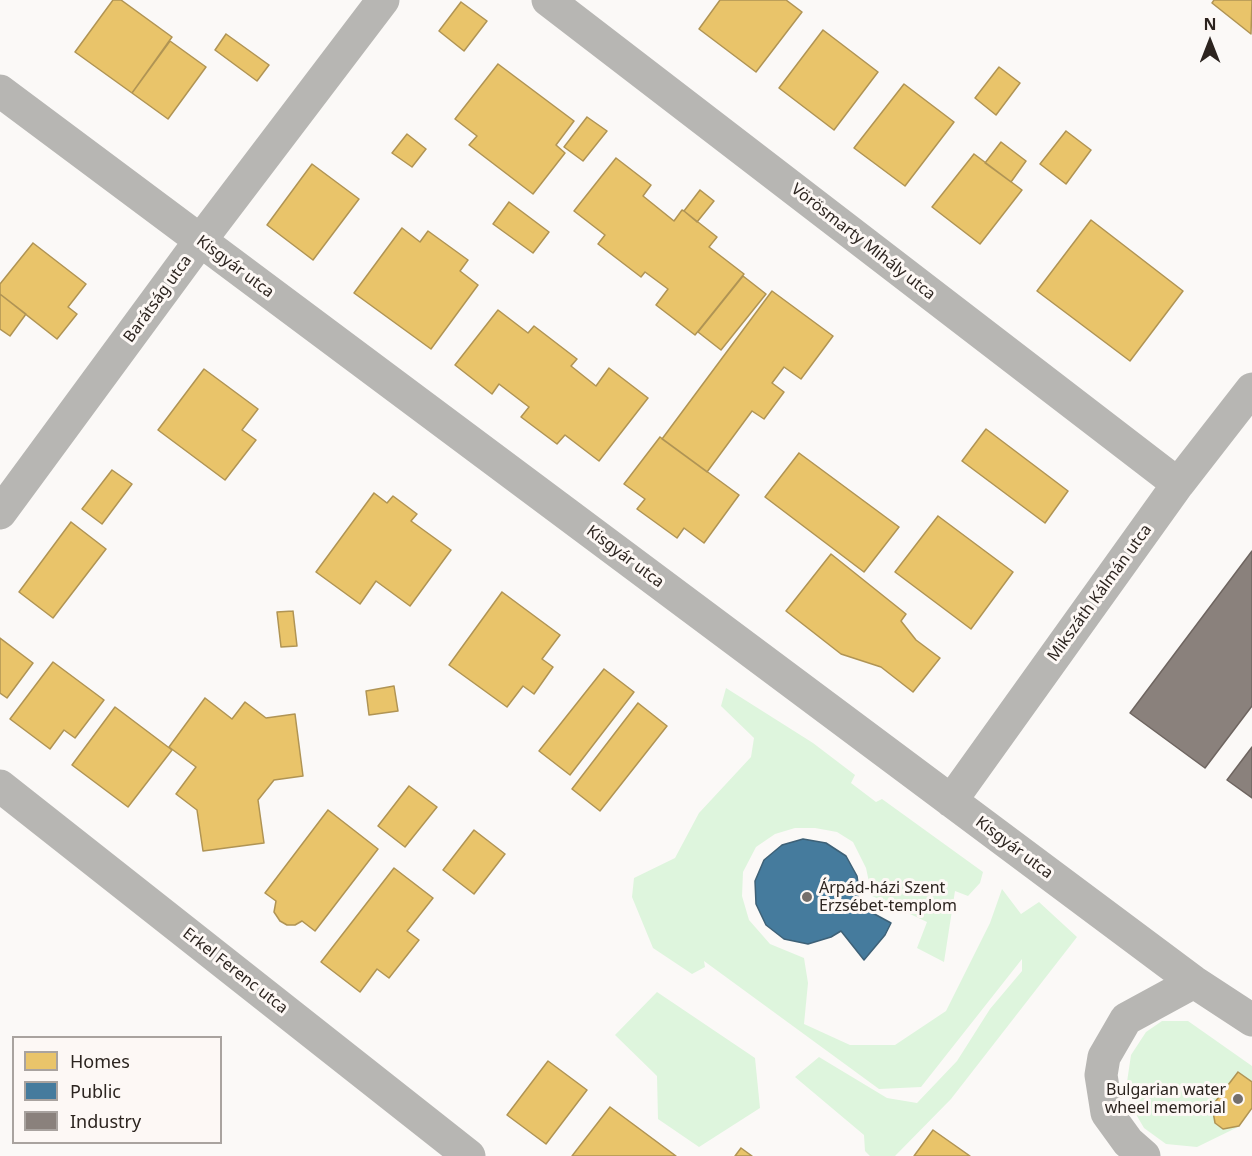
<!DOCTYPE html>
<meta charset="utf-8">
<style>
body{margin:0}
#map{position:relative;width:1252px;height:1156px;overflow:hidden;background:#fbf9f7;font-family:"Noto Sans",sans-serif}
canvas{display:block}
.legend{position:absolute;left:12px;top:1036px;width:210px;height:108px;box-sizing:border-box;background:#fdf8f5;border:2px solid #a9a39f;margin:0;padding:8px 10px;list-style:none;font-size:18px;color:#2c241f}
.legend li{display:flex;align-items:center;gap:12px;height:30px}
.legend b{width:30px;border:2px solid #a9a39f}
.north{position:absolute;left:1180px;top:12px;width:60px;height:60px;-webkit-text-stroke:4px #fdf8f5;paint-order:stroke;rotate:0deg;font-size:16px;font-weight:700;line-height:24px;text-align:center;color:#2c241f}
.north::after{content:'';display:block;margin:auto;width:21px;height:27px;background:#2c241f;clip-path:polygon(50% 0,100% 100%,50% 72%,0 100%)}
</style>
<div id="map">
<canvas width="1252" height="1156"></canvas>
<ul class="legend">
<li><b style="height:16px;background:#e9c46a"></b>Homes</li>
<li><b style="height:16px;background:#457b9d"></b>Public</li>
<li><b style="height:16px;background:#8a817c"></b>Industry</li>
</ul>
<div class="north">N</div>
</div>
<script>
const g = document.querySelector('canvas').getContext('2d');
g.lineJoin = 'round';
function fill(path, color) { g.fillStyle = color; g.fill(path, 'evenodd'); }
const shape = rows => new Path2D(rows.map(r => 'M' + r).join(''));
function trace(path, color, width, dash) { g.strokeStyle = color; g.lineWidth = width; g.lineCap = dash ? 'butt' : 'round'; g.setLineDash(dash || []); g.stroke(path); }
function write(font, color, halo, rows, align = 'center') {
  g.font = font + ' "Noto Sans",sans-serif'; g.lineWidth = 6; g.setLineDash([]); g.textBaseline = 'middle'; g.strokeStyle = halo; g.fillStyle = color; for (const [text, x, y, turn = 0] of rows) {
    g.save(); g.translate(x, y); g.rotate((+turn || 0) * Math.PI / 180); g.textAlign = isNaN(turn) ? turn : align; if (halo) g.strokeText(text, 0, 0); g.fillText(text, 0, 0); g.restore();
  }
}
fill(shape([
 [726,688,813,743,855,775,851,783,876,802,882,799,983,872,980,883,968,896,955,891,944,962,917,948,927,922,872,896,866,868,853,842,837,832,815,828,795,828,775,834,756,847,743,872,742,896,749,920,770,944,804,958,808,983,804,1024,850,1045,895,1045,946,1011,990,923,1002,889,1021,914,1039,902,1077,937,951,1099,895,1156,870,1156,865,1151,864,1135,795,1077,819,1057,887,1098,917,1103,957,1061,990,1009,1022,971,1022,959,921,1087,879,1089,704,961,705,967,692,974,653,948,632,897,634,878,675,858,699,813,751,757,754,738,721,706],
 [657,992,755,1058,760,1108,699,1147,658,1119,657,1076,615,1035],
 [1162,1021,1188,1021,1252,1066,1252,1109,1238,1127,1197,1147,1166,1144,1144,1128,1130,1104,1127,1082,1131,1055,1146,1032]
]), '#def5dd');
const homes = shape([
 [113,0,121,0,172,37,132,93,75,52,113,0],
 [720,0,786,0,802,12,756,72,699,29,720,0],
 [1214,0,1252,0,1251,34,1212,3,1214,0],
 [461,2,487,21,464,51,439,31,461,2],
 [823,30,878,72,834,130,779,88,823,30],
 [226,34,269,65,257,81,215,50,226,34],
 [170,41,206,67,168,119,132,93,170,41],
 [498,64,574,121,556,145,565,153,533,194,469,145,477,136,455,119,498,64],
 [999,67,1020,83,996,115,975,98,999,67],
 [904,84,954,122,905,186,854,148,904,84],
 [587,117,607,131,583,161,564,147,587,117],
 [1066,131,1091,150,1066,184,1040,164,1066,131],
 [407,134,426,149,412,167,392,153,407,134],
 [1001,142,1026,161,1011,182,985,163,1001,142],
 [974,154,1022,190,980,244,932,207,974,154],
 [616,158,651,185,643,196,674,221,682,210,684,211,717,237,709,247,744,274,695,335,656,305,668,289,645,272,641,277,598,244,605,235,574,211,616,158],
 [312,164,359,199,313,260,267,225,312,164],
 [700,190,714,201,697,222,684,211,700,190],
 [509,202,549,232,533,253,493,224,509,202],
 [1091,220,1183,291,1130,361,1037,291,1091,220],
 [402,228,420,242,428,231,468,260,460,271,478,285,431,349,354,293,402,228],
 [33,243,86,284,68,307,77,314,57,339,0,294,0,284,33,243],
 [743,276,766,294,721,350,698,332,743,276],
 [772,291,833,336,801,379,784,367,772,383,784,392,764,419,752,411,707,472,662,439,772,291],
 [0,294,26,314,10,336,0,329,0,294],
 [498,310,528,333,534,326,577,359,571,366,596,386,609,368,648,398,599,461,565,435,557,444,521,417,529,407,499,384,492,394,455,365,498,310],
 [204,369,258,409,242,430,256,440,225,480,158,430,204,369],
 [986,429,1068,491,1045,523,962,461,986,429],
 [660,437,739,495,704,543,684,528,677,538,637,509,645,499,624,484,660,437],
 [799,453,899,527,864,572,765,497,799,453],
 [112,470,132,484,102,524,82,509,112,470],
 [374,493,387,503,393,496,417,514,411,521,451,550,410,606,376,581,360,604,316,572,374,493],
 [938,516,1013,572,971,629,895,572,938,516],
 [71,522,106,549,53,618,19,592,71,522],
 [831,554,906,614,901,621,916,640,940,658,913,692,881,667,841,654,786,611,831,554],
 [502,592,560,635,542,659,553,667,534,694,523,686,507,707,449,665,502,592],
 [293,611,297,646,281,647,277,612,293,611],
 [0,638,33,663,7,698,0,693,0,638],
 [53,662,104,700,75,738,64,730,50,749,10,719,53,662],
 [604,669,634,692,570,775,539,751,604,669],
 [394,686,398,711,369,715,366,691,394,686],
 [205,698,232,719,245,702,266,718,295,714,303,776,274,780,258,800,264,843,203,851,197,810,176,794,196,767,169,747,205,698],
 [638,703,667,726,600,811,572,789,638,703],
 [115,707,172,750,128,807,72,765,115,707],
 [409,786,437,807,405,847,378,826,409,786],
 [328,810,378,849,315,931,302,921,295,925,287,925,280,921,274,912,276,901,265,893,328,810],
 [474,830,505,854,474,894,443,870,474,830],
 [394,868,433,898,407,931,419,940,389,978,377,969,360,992,321,962,394,868],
 [548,1061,587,1090,546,1144,507,1115,548,1061],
 [1238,1072,1252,1082,1252,1108,1239,1126,1223,1129,1215,1123,1212,1106,1238,1072],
 [610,1107,676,1156,572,1156,610,1107],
 [933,1130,970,1156,914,1156,933,1130],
 [741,1148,752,1156,735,1156,741,1148]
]);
fill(homes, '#e9c46a');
trace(homes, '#b09454', 1.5);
const public = shape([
 [803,839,826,843,846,856,857,876,859,890,858,905,891,923,885,935,864,960,841,931,831,937,808,944,784,939,766,925,756,904,755,881,764,860,782,845,803,839]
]);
fill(public, '#457b9d');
trace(public, '#3e6177', 1.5);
const industry = shape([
 [1252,551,1252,706,1205,768,1130,713,1252,551],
 [1252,747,1252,798,1227,780,1252,747]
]);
fill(industry, '#8a817c');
trace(industry, '#6e6560', 1.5);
trace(shape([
 [548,0,1178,484],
 [0,91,1194,982,1252,1020],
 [0,513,200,241,383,0],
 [0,786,469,1156],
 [951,801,1178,484,1252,389],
 [1144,1156,1128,1142,1107,1113,1101,1075,1104,1057,1126,1019,1194,982]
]), '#b7b6b3', 33);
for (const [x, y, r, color] of [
 [807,897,6,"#746f6b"],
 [1238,1099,6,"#746f6b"]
]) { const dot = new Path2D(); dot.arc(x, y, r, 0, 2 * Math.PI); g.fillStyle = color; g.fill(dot); trace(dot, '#fdf8f5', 2); }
write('16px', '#2c241f', '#fdf8f5', [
 ["Vörösmarty Mihály utca",863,242,38],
 ["Kisgyár utca",235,267,37],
 ["Barátság utca",158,299,-54],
 ["Kisgyár utca",625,557,37],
 ["Mikszáth Kálmán utca",1100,593,-54],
 ["Kisgyár utca",1014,848,37],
 ["Erkel Ferenc utca",235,971,38]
]);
write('16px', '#2c241f', '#fdf8f5', [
 ["Árpád-házi Szent",819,888],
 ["Erzsébet-templom",819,906],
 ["Bulgarian water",1226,1090,"right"],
 ["wheel memorial",1226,1108,"right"]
], 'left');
</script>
